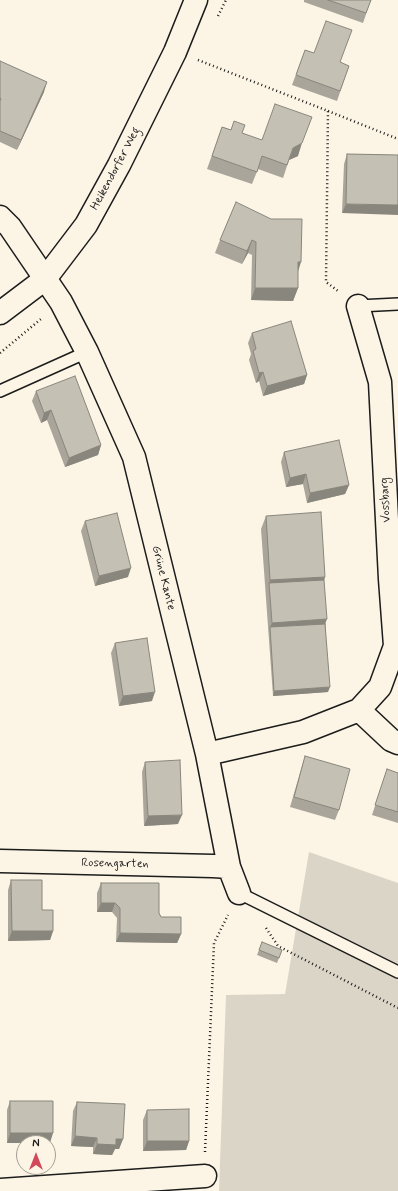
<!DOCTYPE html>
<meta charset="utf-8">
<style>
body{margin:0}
#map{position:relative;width:398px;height:1191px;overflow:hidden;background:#fcf5e5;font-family:Mynerve,sans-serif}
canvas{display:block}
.north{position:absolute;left:16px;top:1135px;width:40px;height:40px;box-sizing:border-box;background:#fcf5e5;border:1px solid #a29e95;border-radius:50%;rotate:0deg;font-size:11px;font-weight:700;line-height:16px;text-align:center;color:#1c1c1c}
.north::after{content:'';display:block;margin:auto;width:14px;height:18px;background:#d1495b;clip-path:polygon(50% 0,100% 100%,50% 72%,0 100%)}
</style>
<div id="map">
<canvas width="398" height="1191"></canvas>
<div class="north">N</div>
</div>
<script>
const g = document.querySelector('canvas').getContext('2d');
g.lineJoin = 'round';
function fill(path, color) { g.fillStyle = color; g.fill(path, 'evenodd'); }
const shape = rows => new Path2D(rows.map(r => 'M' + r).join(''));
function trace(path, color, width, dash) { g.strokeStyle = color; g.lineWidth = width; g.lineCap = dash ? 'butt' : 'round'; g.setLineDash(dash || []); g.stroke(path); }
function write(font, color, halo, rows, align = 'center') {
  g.font = font + ' Mynerve,sans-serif'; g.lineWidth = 4; g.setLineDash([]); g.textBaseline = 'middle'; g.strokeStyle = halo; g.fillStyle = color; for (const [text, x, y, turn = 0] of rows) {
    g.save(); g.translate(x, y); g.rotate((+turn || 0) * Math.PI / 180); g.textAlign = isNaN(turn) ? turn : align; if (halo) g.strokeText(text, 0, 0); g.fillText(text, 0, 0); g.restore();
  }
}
fill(shape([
 [309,852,398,883,398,1191,219,1191,226,995,285,994]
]), '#dbd5c8');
const service = shape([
 [358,306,398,304],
 [0,391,87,352],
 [239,893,398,972]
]);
const minor = shape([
 [0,217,10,227,61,302,87,352,134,457,207,754,229,867,239,893],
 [359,710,391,740,398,743],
 [207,754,303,732,359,710,380,687,395,646,390,579,380,382,358,306],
 [0,861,213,866,229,867],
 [0,1190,205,1176]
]);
const tertiary = shape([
 [0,313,45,279,86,225,119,165,175,52,196,0]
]);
trace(service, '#1c1c1c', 14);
trace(minor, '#1c1c1c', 25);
trace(tertiary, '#1c1c1c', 25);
trace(shape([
 [218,16,226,0],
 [198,60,328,111,326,282,338,291],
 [328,111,398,139],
 [0,353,41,319],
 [266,928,278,946,398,1008],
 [205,1152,214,943,228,915]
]), '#1c1c1c', 2.5, [1, 3]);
trace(service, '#fcf5e5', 11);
trace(minor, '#fcf5e5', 22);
trace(tertiary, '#fcf5e5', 22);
fill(shape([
 [304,0,371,0,363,23,304,2],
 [305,50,349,66,337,101,292,85],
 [0,61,44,92,17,150,0,142],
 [222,127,242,133,298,156,289,160,283,178,258,169,252,184,207,169],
 [347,154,398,155,342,213,344,164],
 [236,202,298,271,298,288,293,301,251,300,252,255,248,253,242,264,215,253,220,240],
 [252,333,307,375,304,384,263,396,259,381,256,383,249,360,251,354,248,343],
 [36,391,101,445,98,455,65,467,47,420,41,423,32,401],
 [284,452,349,485,345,494,307,503,303,484,286,487,281,462],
 [266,516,325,577,324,580,328,692,273,696,261,529],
 [85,521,128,577,95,586,81,531],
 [115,643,152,701,119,706,111,653],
 [305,756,339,810,335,820,290,807,302,766],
 [145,762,178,824,144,826,142,772],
 [387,769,398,773,398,823,372,815],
 [11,880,42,910,53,931,50,940,8,941,8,890],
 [101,883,159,913,161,917,181,934,177,943,116,942,117,918,112,912,97,912,97,893],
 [262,942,282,950,277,963,257,955],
 [10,1101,50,1143,7,1143,7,1110],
 [77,1102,123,1139,119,1149,115,1149,112,1155,93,1154,93,1147,71,1146,73,1111],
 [147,1110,189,1141,186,1150,143,1151,143,1120]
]), '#a9a59a');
fill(shape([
 [47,82,44,92,17,150,21,140],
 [302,143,298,156,289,160,293,148],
 [346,204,398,205,398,215,342,213],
 [252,240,248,253,242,264,247,251],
 [298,262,301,262,297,275],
 [255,288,298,288,293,301,251,300],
 [263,372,259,381,256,383,259,373],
 [307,375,304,384,263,396,267,386],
 [51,410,47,420,41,423,44,413],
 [101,445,98,455,65,467,69,458],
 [306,474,303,484,286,487,290,478],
 [349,485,345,494,307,503,310,493],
 [131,568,128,577,95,586,99,576],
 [325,577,321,589,269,583,266,593,270,580],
 [327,619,323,629,270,627,272,623],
 [330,687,328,692,273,696,274,691],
 [155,692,152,701,119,706,123,696],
 [182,815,178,824,144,826,148,816],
 [101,903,115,903,112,912,97,912],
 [12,931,53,931,50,940,8,941],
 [120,933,181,934,177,943,116,942],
 [10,1133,53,1133,50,1143,7,1143],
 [75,1136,97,1138,93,1147,71,1146],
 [116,1139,123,1139,119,1149,115,1149,112,1155,93,1154,97,1144],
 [147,1141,189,1141,186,1150,143,1151]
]), '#89867d');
const building = shape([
 [328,0,371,0,366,13,328,0],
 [326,21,352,30,340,62,349,66,340,91,296,75,305,50,314,53,326,21],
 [0,61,47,82,21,140,0,131,0,101,1,99,0,98,0,61],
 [275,104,312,117,302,143,293,148,287,165,262,156,257,172,212,156,222,127,231,130,234,121,245,125,242,133,262,140,275,104],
 [347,154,398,155,398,205,346,204,347,154],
 [236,202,271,219,302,219,301,262,298,262,298,288,255,288,256,242,252,240,247,251,220,240,236,202],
 [291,321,307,375,267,386,263,372,259,373,253,351,256,349,252,333,291,321],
 [75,376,101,445,69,458,51,410,44,413,36,391,75,376],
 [339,440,349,485,310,493,306,474,290,478,284,452,339,440],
 [321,512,325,577,270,580,266,516,321,512],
 [117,513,131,568,99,576,85,521,117,513],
 [324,580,327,619,272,623,269,583,324,580],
 [325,624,330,687,274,691,270,627,325,624],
 [147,638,155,692,123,696,115,643,147,638],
 [305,756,350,769,339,810,294,797,305,756],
 [180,760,182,815,148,816,145,762,180,760],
 [387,769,398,773,398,812,375,805,387,769],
 [11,880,42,880,42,910,53,910,53,931,12,931,11,880],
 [101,883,159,883,159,913,161,917,181,917,181,934,120,933,120,908,115,903,101,903,101,883],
 [262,942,282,950,279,958,259,950,262,942],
 [10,1101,53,1101,53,1133,10,1133,10,1101],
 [77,1102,125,1104,123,1139,116,1139,116,1145,97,1144,97,1138,75,1136,77,1102],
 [189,1109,189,1141,147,1141,147,1110,189,1109]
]);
fill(building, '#c4c0b3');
trace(building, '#89867d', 1);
write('12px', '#1c1c1c', '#fcf5e5', [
 ["Heikendorfer Weg",116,169,-62],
 ["Vossbarg",386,500,-93],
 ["Grüne Kante",163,578,76],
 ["Rosengarten",115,864,1]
]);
</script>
